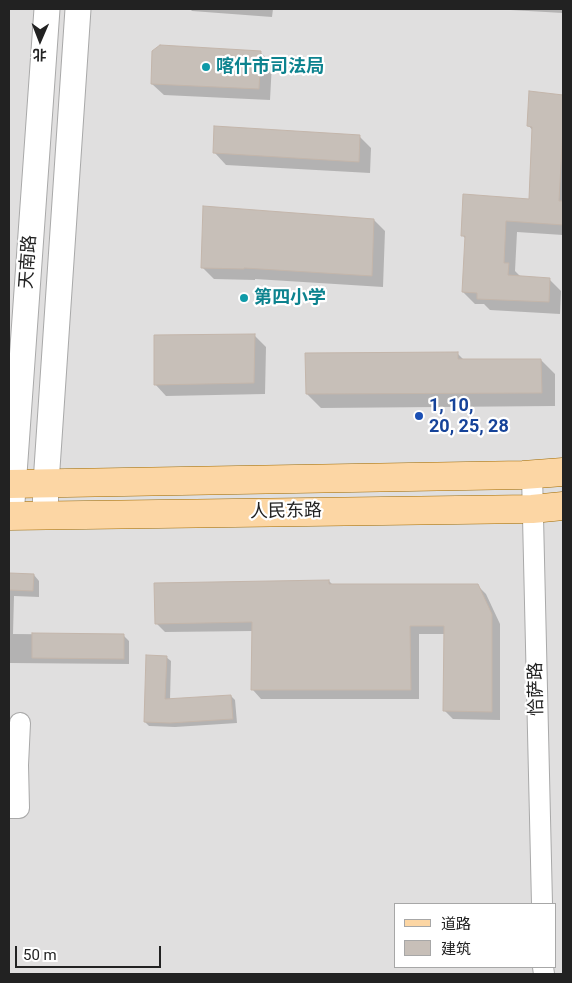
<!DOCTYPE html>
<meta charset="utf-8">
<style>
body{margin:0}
#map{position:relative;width:572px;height:983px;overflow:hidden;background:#f2efe9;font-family:Roboto,"Noto Sans SC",sans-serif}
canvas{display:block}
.frame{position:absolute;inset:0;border:10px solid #222;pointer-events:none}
.legend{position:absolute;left:394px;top:903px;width:162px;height:65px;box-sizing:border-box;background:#fff;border:1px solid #a7a7a7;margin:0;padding:6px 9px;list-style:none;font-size:15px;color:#222}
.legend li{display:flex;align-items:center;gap:10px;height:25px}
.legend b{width:25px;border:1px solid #a7a7a7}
.north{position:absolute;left:15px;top:15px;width:50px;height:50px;-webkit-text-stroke:4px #fff;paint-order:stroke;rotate:181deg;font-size:14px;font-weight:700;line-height:20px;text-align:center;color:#222}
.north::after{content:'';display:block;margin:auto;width:18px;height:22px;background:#222;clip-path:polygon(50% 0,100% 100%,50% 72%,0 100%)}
.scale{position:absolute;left:15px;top:946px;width:146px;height:22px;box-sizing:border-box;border:2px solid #222;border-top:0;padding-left:6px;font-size:15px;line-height:18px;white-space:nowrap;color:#222;-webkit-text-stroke:4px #fff;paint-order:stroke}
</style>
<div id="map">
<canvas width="572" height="983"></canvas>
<div class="frame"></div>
<ul class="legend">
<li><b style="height:6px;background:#fcd6a4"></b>道路</li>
<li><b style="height:14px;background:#c7bfb8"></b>建筑</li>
</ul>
<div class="north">北</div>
<div class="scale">50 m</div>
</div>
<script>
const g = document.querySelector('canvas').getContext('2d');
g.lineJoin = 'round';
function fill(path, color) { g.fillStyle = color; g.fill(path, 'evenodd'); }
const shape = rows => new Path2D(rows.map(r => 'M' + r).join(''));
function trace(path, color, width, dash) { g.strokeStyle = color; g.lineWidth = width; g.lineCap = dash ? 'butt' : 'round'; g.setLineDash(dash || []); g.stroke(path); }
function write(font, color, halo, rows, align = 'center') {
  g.font = font + ' Roboto,"Noto Sans SC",sans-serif'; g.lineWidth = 4.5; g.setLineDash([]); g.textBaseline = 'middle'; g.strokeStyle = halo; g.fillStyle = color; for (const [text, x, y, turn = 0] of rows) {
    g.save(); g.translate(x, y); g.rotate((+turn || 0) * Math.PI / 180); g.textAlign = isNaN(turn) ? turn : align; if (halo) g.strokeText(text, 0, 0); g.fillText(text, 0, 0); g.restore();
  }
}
fill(shape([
 [9,9,563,9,563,974,9,974],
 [396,904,556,904,556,967,396,967]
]), '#e0dfdf');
fill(shape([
 [190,9,273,9,272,17,192,11],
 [493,9,563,9,563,13],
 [260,52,272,63,270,100,164,95,152,84],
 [530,92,563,96,563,235,517,232,515,271,520,276,549,279,561,291,560,314,490,310,484,304,475,304,463,292,466,239,463,236,530,200,533,131,529,126],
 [359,136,371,148,370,173,226,165,215,153],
 [9,156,10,158,9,187],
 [374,220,385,231,383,287,255,279,255,280,214,279,202,267],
 [254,335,266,347,265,394,166,396,155,384],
 [457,353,464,360,541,360,555,374,555,406,321,408,307,394],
 [9,575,34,575,39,581,39,597,14,596,13,634,123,635,129,641,129,664,10,663,10,672,9,672],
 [329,581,333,585,477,585,486,594,500,624,500,720,453,719,444,710,445,634,419,634,419,699,261,699,253,690,253,631,165,632,157,624],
 [166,657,171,661,170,700,231,696,235,700,237,723,175,727,149,726,145,722]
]), '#0003');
const building = shape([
 [160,45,261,51,259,89,151,84,152,51,160,45],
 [529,91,563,95,563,128,559,201,563,201,563,225,506,221,504,263,509,263,508,275,550,278,549,302,477,299,477,293,462,292,465,236,461,236,463,194,529,199,532,127,527,126,529,91],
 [214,126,360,135,359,162,213,153,214,126],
 [203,206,374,219,372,276,244,268,244,269,201,268,203,206],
 [255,334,254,383,154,385,154,335,255,334],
 [458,352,458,359,541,359,542,393,306,394,305,353,458,352],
 [9,573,34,574,33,591,9,590,9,573],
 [329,580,329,584,478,584,492,614,492,712,443,711,444,626,410,626,411,690,251,690,252,622,155,624,154,583,329,580],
 [32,633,124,634,124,659,32,658,32,633],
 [146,655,167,656,165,699,231,695,233,719,170,723,144,722,146,655]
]);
fill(building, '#c7bfb8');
trace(building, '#c4b6ab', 1);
const minor = shape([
 [532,474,542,904],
 [9,808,19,808,18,765,20,723],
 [543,967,544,974]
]);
const tertiary = shape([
 [11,516,47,9],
 [45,516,46,483,78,9]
]);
const primary = shape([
 [9,484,523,475,563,472],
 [9,516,532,509,563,506]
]);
trace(minor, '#a9a9a9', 22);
trace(tertiary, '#a9a9a9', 27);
trace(primary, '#a06b00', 29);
trace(minor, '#fff', 20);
trace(tertiary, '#fff', 25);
trace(primary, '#fcd6a4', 28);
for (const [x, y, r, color] of [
 [206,67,5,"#0f9aa8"],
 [244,298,5,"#0f9aa8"],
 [419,416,5,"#1a4fb4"]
]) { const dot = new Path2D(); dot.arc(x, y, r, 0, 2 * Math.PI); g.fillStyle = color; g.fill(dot); trace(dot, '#fff', 2); }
write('bold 18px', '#0d838f', '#fff', [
 ["喀什市司法局",216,67],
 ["第四小学",254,298]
], 'left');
write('18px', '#222', '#fff', [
 ["天南路",29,262,-86],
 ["人民东路",286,512,-1],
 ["恰萨路",537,689,-91]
]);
write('bold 18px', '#164399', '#fff', [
 ["1, 10,",429,406],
 ["20, 25, 28",429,427]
], 'left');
</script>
